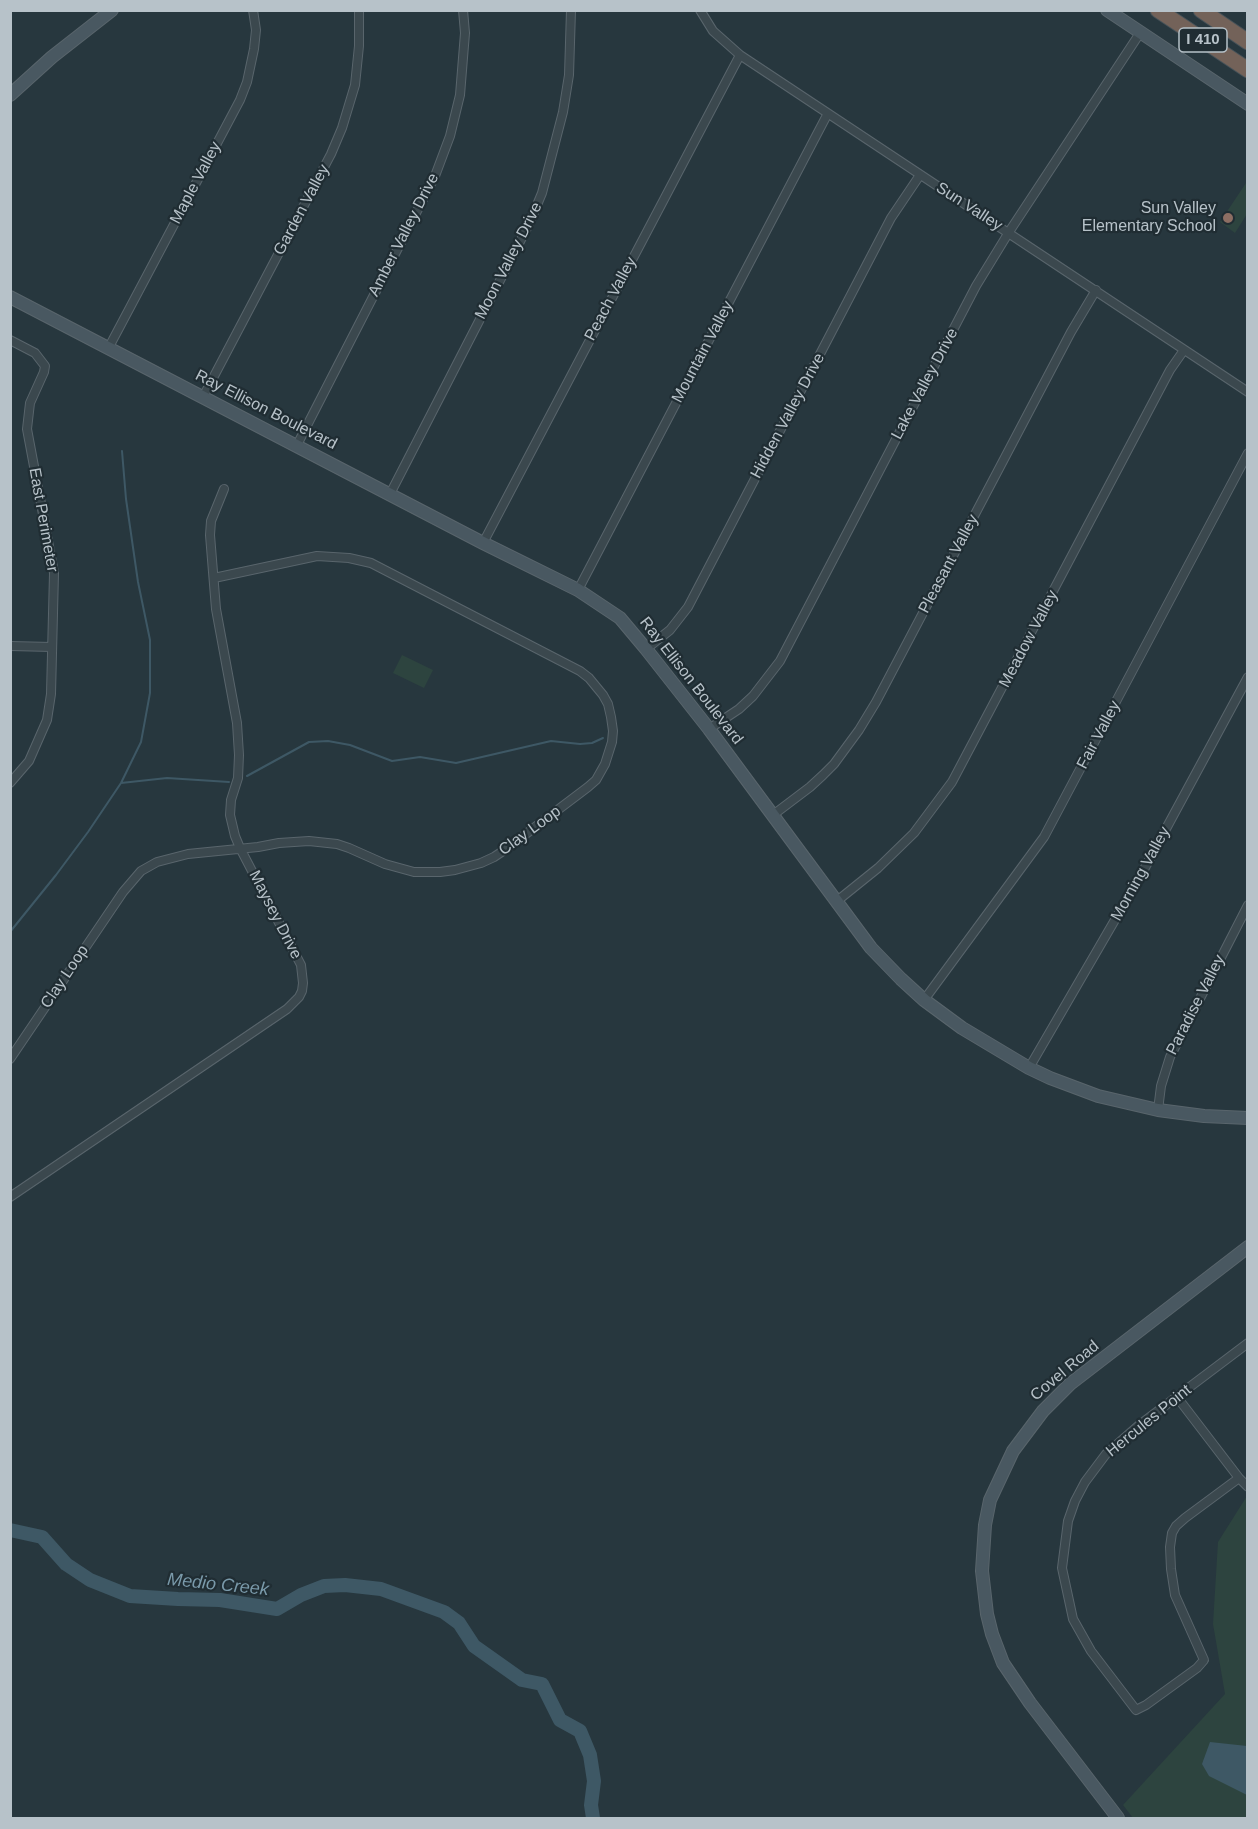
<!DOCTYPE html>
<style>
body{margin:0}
#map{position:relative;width:1258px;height:1829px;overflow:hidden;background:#27373e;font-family:Helvetica,sans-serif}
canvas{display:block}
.frame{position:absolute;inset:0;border:12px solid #b7c2c9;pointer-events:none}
</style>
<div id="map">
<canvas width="1258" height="1829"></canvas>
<div class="frame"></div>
</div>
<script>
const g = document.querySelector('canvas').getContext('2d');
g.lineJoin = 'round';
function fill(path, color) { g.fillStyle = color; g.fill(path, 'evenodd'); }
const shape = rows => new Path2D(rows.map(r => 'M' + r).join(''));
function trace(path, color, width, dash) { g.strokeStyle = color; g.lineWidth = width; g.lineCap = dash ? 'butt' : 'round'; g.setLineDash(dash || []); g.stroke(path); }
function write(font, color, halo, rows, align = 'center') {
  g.font = font + ' Helvetica,sans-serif'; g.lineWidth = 4.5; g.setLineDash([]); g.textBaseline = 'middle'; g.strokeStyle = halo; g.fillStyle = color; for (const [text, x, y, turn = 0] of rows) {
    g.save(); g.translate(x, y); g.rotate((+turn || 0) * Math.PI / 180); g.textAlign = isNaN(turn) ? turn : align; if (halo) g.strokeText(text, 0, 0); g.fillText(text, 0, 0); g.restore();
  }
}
fill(shape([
 [1246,183,1248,183,1247,214,1235,233,1220,222],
 [402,655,433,670,424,688,393,673],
 [1247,1496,1247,1818,1133,1818,1123,1805,1225,1694,1213,1624,1218,1542]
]), '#2d443f');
fill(shape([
 [1210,1742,1247,1746,1247,1795,1209,1776,1202,1764]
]), '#3e5865');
trace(shape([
 [247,776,309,742,328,741,350,745,392,761,420,757,456,763,551,741,580,744,592,743,603,738],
 [121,783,167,778,229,782],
 [10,932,56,875,88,832,121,783,141,742,150,693,150,640,138,582,126,499,122,451]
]), '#3e5865', 2);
trace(shape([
 [10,1530,42,1537,66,1564,90,1580,130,1596,178,1599,220,1600,277,1609,301,1595,324,1586,345,1585,381,1589,444,1612,459,1623,474,1646,522,1680,542,1684,560,1720,580,1731,590,1755,594,1781,591,1805,593,1818]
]), '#3e5865', 14);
const street = shape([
 [700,10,713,31,740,55,1248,392],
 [10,340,35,353,45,366,44,372,30,403,27,429,54,573,51,694,47,720,29,761,10,783],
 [109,347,240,100,247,82,254,49,256,30,253,10],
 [203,397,331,154,342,128,355,85,359,46,359,10],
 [297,445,435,176,450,136,460,95,465,33,463,10],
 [390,494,529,224,542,193,563,112,569,75,571,10],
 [483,543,740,55],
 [578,590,827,115],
 [10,646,52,647],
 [646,649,670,630,688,607,891,218,920,175],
 [709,729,739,709,753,696,780,661,976,286,1009,232,1140,33],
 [773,815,810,787,823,775,834,764,859,730,876,702,1071,332,1096,290],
 [837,901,878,868,914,833,952,782,1170,370,1184,350],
 [924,1000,1044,837,1248,453],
 [10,1059,123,892,141,871,157,862,188,854,258,847,279,843,309,841,337,844,349,848,385,864,414,872,440,872,455,870,481,863,494,857,506,849,588,787,596,780,605,764,612,742,613,731,611,717,608,704,603,695,589,678,580,671,371,563,349,558,317,556,214,578],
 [1029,1068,1141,875,1248,677],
 [1158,1110,1161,1086,1170,1057,1248,905],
 [10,1197,287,1009,299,997,302,991,303,983,301,965,240,848,235,836,230,815,231,800,238,778,239,755,237,723,216,609,210,535,211,521,224,489],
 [1177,1397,1239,1478,1248,1487],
 [1239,1478,1185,1518,1176,1526,1172,1533,1170,1547,1171,1569,1175,1595,1204,1660,1197,1668,1146,1705,1136,1710,1091,1651,1073,1619,1062,1568,1068,1521,1075,1501,1085,1482,1106,1454,1138,1426,1248,1343]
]);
const secondary = shape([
 [1107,10,1248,104],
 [10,95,52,57,112,10],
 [10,297,483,543,578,590,620,618,646,649,709,729,871,948,901,979,924,1000,962,1028,1029,1068,1050,1078,1098,1096,1158,1110,1204,1116,1248,1118],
 [1118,1818,1030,1703,1003,1663,992,1634,987,1614,982,1571,985,1525,990,1500,1013,1451,1043,1411,1070,1384,1248,1247]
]);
const highway = shape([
 [1158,10,1248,70],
 [1201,10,1248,42]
]);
trace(street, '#59656c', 10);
trace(secondary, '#59656c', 14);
trace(highway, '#465259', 17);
trace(street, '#3b484e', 8);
trace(secondary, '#495861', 12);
trace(highway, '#736259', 15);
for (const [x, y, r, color] of [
 [1228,218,6,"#8d6e63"]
]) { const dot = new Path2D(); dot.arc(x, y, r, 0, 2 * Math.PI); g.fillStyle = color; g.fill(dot); trace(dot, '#202d33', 2); }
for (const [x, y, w] of [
 [1203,40,48]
]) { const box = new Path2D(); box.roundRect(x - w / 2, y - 12, w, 24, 4.5); g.fillStyle = '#202d33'; g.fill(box); trace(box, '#b7c2c9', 1.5); }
write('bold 15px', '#b7c2c9', null, [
 ["I 410",1203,40]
]);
write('16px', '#b7c2c9', '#202d33', [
 ["Maple Valley",196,183,-62],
 ["Sun Valley",969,207,33],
 ["Garden Valley",302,210,-62],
 ["Amber Valley Drive",404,235,-63],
 ["Moon Valley Drive",509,261,-63],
 ["Peach Valley",611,299,-62],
 ["Mountain Valley",703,352,-62],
 ["Lake Valley Drive",925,384,-62],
 ["Ray Ellison Boulevard",266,410,27],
 ["Hidden Valley Drive",788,416,-62],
 ["East Perimeter",43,520,80],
 ["Pleasant Valley",949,564,-62],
 ["Meadow Valley",1029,639,-62],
 ["Ray Ellison Boulevard",691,681,52],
 ["Fair Valley",1099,735,-62],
 ["Clay Loop",530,831,-36],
 ["Morning Valley",1141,874,-61],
 ["Maysey Drive",275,915,63],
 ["Clay Loop",65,977,-56],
 ["Paradise Valley",1196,1005,-63],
 ["Covel Road",1065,1371,-40],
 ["Hercules Point",1149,1421,-39]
]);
write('16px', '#b7c2c9', '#202d33', [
 ["Sun Valley",1216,209],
 ["Elementary School",1216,227]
], 'right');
write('italic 18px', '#7a9aaa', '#202d33', [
 ["Medio Creek",218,1585,6]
]);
</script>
